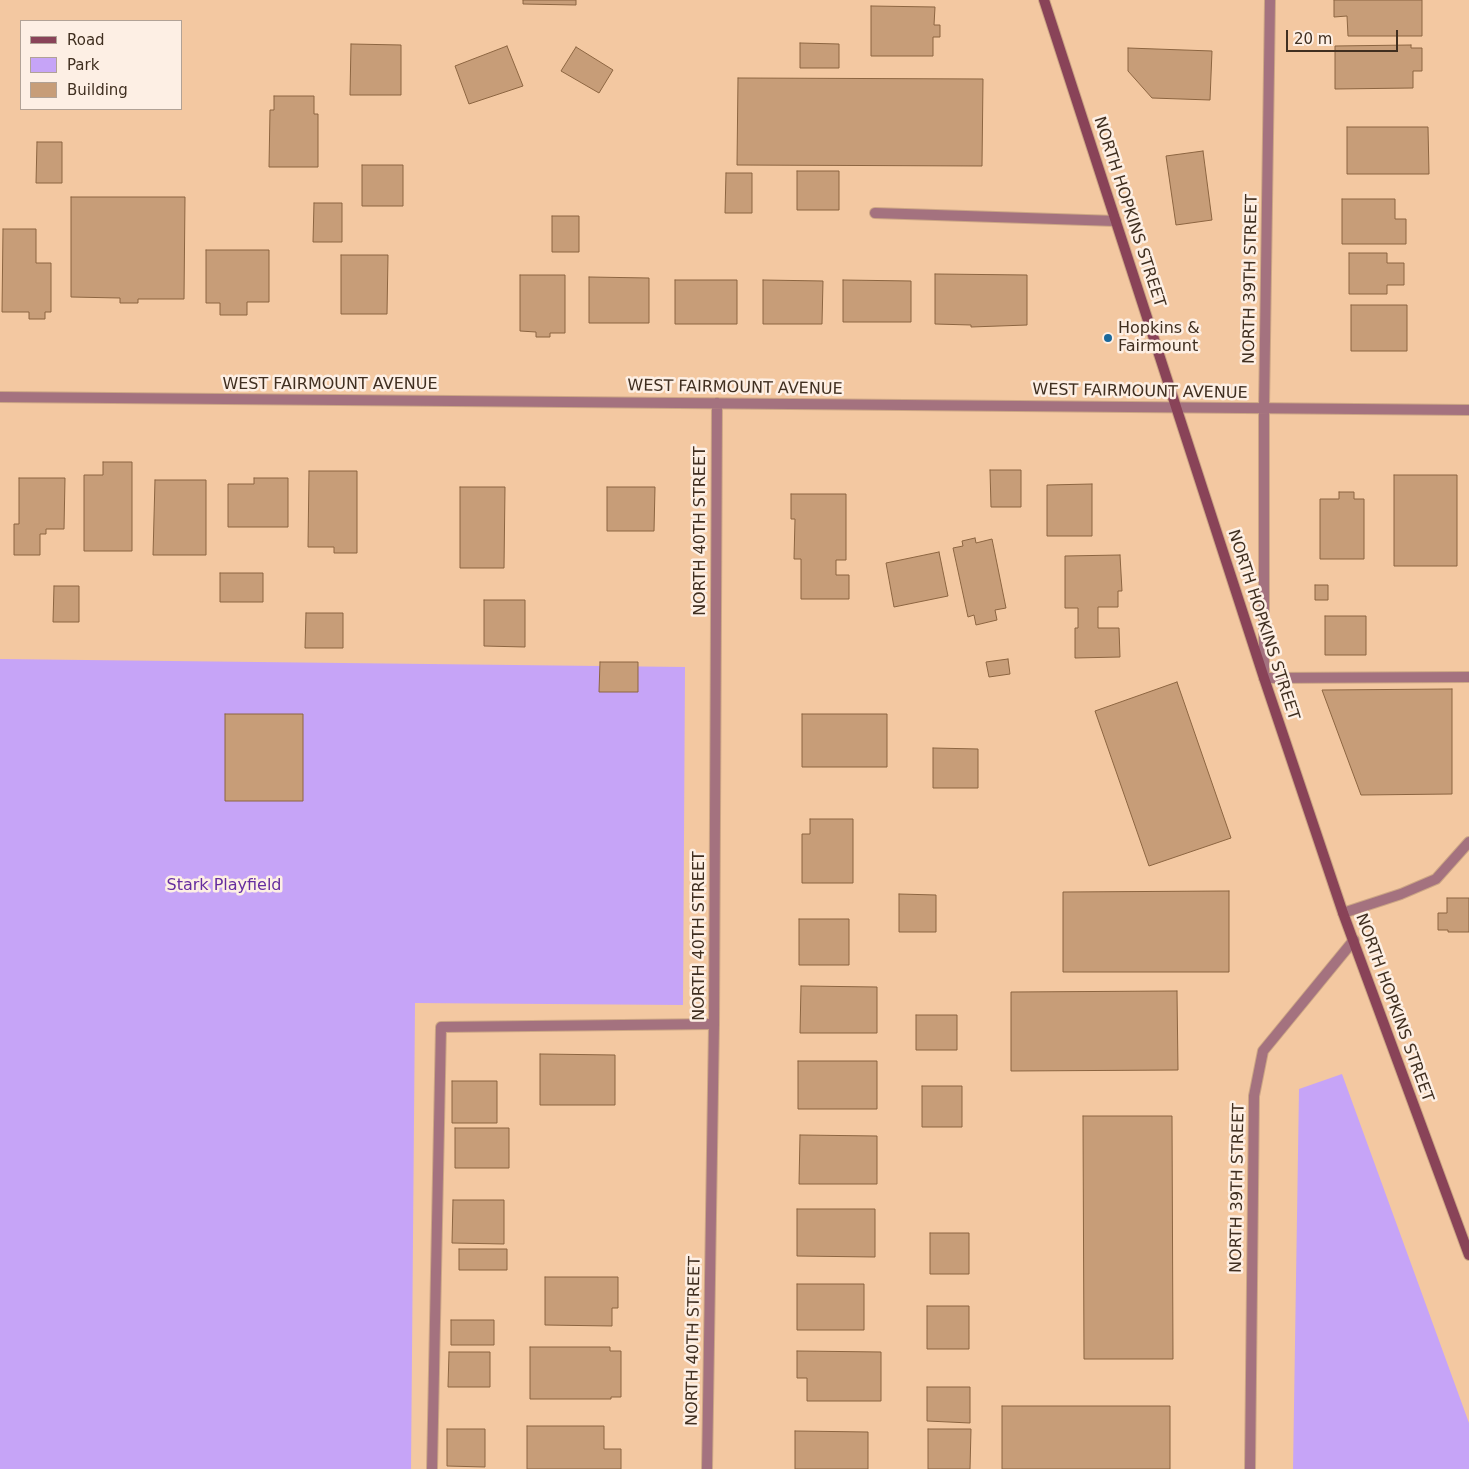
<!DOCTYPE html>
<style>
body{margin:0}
#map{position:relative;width:1469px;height:1469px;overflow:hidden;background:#f3c8a1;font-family:"DejaVu Sans",sans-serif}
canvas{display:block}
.legend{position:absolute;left:20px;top:20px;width:162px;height:90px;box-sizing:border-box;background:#fdefe4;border:1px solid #b1a296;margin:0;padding:6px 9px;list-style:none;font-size:15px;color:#402f20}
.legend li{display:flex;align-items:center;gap:10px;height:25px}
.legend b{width:25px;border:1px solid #b1a296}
.scale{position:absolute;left:1286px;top:30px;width:112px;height:22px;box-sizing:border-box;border:2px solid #402f20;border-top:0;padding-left:6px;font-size:15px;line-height:18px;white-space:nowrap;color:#402f20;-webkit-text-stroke:4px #fdefe4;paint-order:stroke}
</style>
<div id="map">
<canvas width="1469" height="1469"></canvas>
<ul class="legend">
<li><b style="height:6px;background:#894358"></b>Road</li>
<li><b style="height:14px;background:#c6a4f7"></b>Park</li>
<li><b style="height:14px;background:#c79d78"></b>Building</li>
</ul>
<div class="scale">20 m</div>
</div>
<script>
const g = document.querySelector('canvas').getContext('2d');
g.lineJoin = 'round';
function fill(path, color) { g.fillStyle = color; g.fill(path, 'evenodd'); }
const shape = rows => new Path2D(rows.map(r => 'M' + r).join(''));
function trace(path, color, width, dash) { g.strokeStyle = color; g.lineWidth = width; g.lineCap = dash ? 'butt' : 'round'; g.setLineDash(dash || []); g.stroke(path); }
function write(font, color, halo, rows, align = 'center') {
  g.font = font + ' "DejaVu Sans",sans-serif'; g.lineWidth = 5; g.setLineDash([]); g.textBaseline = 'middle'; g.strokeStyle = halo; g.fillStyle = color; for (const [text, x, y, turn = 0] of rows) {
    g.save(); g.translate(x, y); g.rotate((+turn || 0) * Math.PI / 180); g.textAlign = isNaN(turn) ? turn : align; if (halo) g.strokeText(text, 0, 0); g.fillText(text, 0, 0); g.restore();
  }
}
fill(shape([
 [0,659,685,667,683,1005,415,1003,411,1469,0,1469],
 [1342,1074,1469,1423,1469,1469,1293,1469,1299,1089]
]), '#c6a4f7');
const building = shape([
 [523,0,576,0,576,5,523,4,523,0],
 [1334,0,1422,0,1422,36,1348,36,1347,16,1334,17,1334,0],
 [871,6,935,7,934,25,940,25,940,37,933,37,933,56,871,56,871,6],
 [800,43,839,44,839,68,800,68,800,43],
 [351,44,401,45,401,95,350,95,351,44],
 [1411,45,1411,48,1422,48,1422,71,1413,71,1413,88,1335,89,1335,46,1411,45],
 [507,46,523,86,469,104,455,66,507,46],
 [576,47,613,70,599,93,561,71,576,47],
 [1128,48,1212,51,1210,100,1152,98,1128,71,1128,48],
 [738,78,983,79,982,166,737,165,738,78],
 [274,96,314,96,314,114,318,114,318,167,269,167,270,110,274,110,274,96],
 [1347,127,1428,127,1429,174,1347,174,1347,127],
 [37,142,62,142,62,183,36,183,37,142],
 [1203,151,1212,220,1176,225,1166,156,1203,151],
 [362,165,403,165,403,206,362,206,362,165],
 [797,171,839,171,839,210,797,210,797,171],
 [726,173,752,173,752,213,725,213,726,173],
 [71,197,185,197,184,299,138,299,138,303,120,303,120,298,71,297,71,197],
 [1342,199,1395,199,1395,219,1406,219,1406,244,1342,244,1342,199],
 [314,203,342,203,342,242,313,242,314,203],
 [552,216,579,216,579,252,552,252,552,216],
 [3,229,36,229,36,263,51,263,51,312,45,312,45,319,29,319,29,312,2,312,3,229],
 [206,250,269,250,269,302,247,302,247,315,220,315,220,303,206,303,206,250],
 [1349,253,1387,253,1387,263,1404,263,1404,285,1387,285,1387,294,1349,294,1349,253],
 [341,255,388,255,387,314,341,314,341,255],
 [935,274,1027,275,1027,325,971,327,971,325,935,324,935,274],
 [520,275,565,275,565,333,550,333,550,337,536,337,536,332,520,331,520,275],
 [589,277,649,278,649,323,589,323,589,277],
 [675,280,737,280,737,324,675,324,675,280],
 [763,280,823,281,822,324,763,324,763,280],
 [843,280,911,281,911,322,843,322,843,280],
 [1351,305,1407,305,1407,351,1351,351,1351,305],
 [103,462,132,462,132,551,84,551,84,475,103,475,103,462],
 [990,470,1021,470,1021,507,991,507,990,470],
 [309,471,357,471,357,553,334,553,334,547,308,547,309,471],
 [1394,475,1457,475,1457,566,1394,566,1394,475],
 [19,478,65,478,64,529,46,529,46,534,40,534,40,555,14,555,14,524,19,524,19,478],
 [254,478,288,478,288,527,228,527,228,484,254,484,254,478],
 [155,480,206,480,206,555,153,555,155,480],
 [1092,484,1092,536,1047,536,1047,485,1092,484],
 [460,487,505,487,504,568,460,568,460,487],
 [607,487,655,487,654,531,607,531,607,487],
 [1339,492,1354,492,1354,499,1364,499,1364,559,1320,559,1320,499,1339,499,1339,492],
 [791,494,846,494,846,560,836,560,836,575,849,575,849,599,801,599,801,559,794,559,795,519,791,519,791,494],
 [975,538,976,543,992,539,1006,608,995,610,997,620,976,625,974,615,968,617,953,548,963,546,962,541,975,538],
 [939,552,948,596,894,607,886,563,939,552],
 [1120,555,1122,591,1118,591,1118,607,1098,607,1098,628,1119,628,1120,657,1075,658,1075,628,1078,628,1078,608,1065,608,1065,556,1120,555],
 [220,573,263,573,263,602,220,602,220,573],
 [1315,585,1328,585,1328,600,1315,600,1315,585],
 [54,586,79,586,79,622,53,622,54,586],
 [484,600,525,600,525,647,484,646,484,600],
 [306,613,343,613,343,648,305,648,306,613],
 [1325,616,1366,616,1366,655,1325,655,1325,616],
 [1008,659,1010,674,989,677,986,662,1008,659],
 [600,662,638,662,638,692,599,692,600,662],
 [1177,682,1231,838,1149,866,1095,711,1177,682],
 [1452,689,1452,794,1361,795,1322,690,1452,689],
 [225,714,303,714,303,801,225,801,225,714],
 [802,714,887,714,887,767,802,767,802,714],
 [933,748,978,749,978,788,933,788,933,748],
 [810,819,853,819,853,883,802,883,802,834,810,834,810,819],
 [1229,891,1229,972,1063,972,1063,892,1229,891],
 [899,894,936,895,936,932,899,932,899,894],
 [1447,898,1469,898,1469,932,1448,932,1448,930,1438,930,1438,913,1447,913,1447,898],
 [799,919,849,919,849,965,799,965,799,919],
 [801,986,877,987,877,1033,800,1033,801,986],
 [1177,991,1178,1070,1011,1071,1011,992,1177,991],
 [916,1015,957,1015,957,1050,916,1050,916,1015],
 [540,1054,615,1055,615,1105,540,1105,540,1054],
 [798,1061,877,1061,877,1109,798,1109,798,1061],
 [452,1081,497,1081,497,1123,452,1123,452,1081],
 [922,1086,962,1086,962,1127,922,1127,922,1086],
 [1083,1116,1172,1116,1173,1359,1084,1359,1083,1116],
 [455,1128,509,1128,509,1168,455,1168,455,1128],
 [800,1135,877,1136,877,1184,799,1184,800,1135],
 [453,1200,504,1200,504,1244,452,1243,453,1200],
 [797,1209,875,1209,875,1257,797,1256,797,1209],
 [930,1233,969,1233,969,1274,930,1274,930,1233],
 [459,1249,507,1249,507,1270,459,1270,459,1249],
 [545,1277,618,1277,618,1308,612,1308,612,1326,545,1325,545,1277],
 [797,1284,864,1284,864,1330,797,1330,797,1284],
 [927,1306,969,1306,969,1349,927,1349,927,1306],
 [451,1320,494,1320,494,1345,451,1345,451,1320],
 [530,1347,610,1347,610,1351,621,1351,621,1397,611,1397,611,1399,530,1399,530,1347],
 [797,1351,881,1352,881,1401,807,1401,807,1378,797,1378,797,1351],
 [449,1352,490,1352,490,1387,448,1387,449,1352],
 [927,1387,970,1387,970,1423,927,1421,927,1387],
 [1002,1406,1170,1406,1170,1469,1002,1469,1002,1406],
 [527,1426,604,1426,604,1449,621,1449,621,1469,527,1469,527,1426],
 [447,1429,485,1429,485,1467,447,1466,447,1429],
 [928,1429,971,1429,970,1469,928,1469,928,1429],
 [795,1431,868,1432,868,1469,795,1469,795,1431]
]);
fill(building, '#c79d78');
trace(building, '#8c6541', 1);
const lane = shape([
 [875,213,1116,221],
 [1264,678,1469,677],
 [1343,913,1401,894,1436,879,1469,842],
 [432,1469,441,1027,714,1024]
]);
const street = shape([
 [0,397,1469,410],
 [1264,675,1264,408,1270,0],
 [707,1469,714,1024,717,403],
 [1250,1469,1254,1096,1263,1051,1354,940]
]);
const secondary = shape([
 [1044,0,1264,678,1343,913,1469,1255]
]);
trace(lane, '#cca685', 12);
trace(street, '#cca685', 12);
trace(secondary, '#cca685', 12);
trace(lane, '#a4727f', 10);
trace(street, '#a4727f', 10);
trace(secondary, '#894358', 10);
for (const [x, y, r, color] of [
 [1108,338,5,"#1a689b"]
]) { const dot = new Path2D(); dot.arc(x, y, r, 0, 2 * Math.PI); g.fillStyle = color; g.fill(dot); trace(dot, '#fdefe4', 2); }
write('16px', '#402f20', '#fdefe4', [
 ["NORTH HOPKINS STREET",1129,212,72],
 ["NORTH 39TH STREET",1251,279,-89],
 ["WEST FAIRMOUNT AVENUE",330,385],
 ["WEST FAIRMOUNT AVENUE",735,388,1],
 ["WEST FAIRMOUNT AVENUE",1140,392,1],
 ["NORTH 40TH STREET",701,531,-90],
 ["NORTH HOPKINS STREET",1263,625,72],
 ["NORTH 40TH STREET",700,936,-90],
 ["NORTH HOPKINS STREET",1394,1008,70],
 ["NORTH 39TH STREET",1238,1188,-89],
 ["NORTH 40TH STREET",694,1341,-89]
]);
write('16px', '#402f20', '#fdefe4', [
 ["Hopkins &",1118,329],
 ["Fairmount",1118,347]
], 'left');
write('16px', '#662d9f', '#fdefe4', [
 ["Stark Playfield",224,886]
]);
</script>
